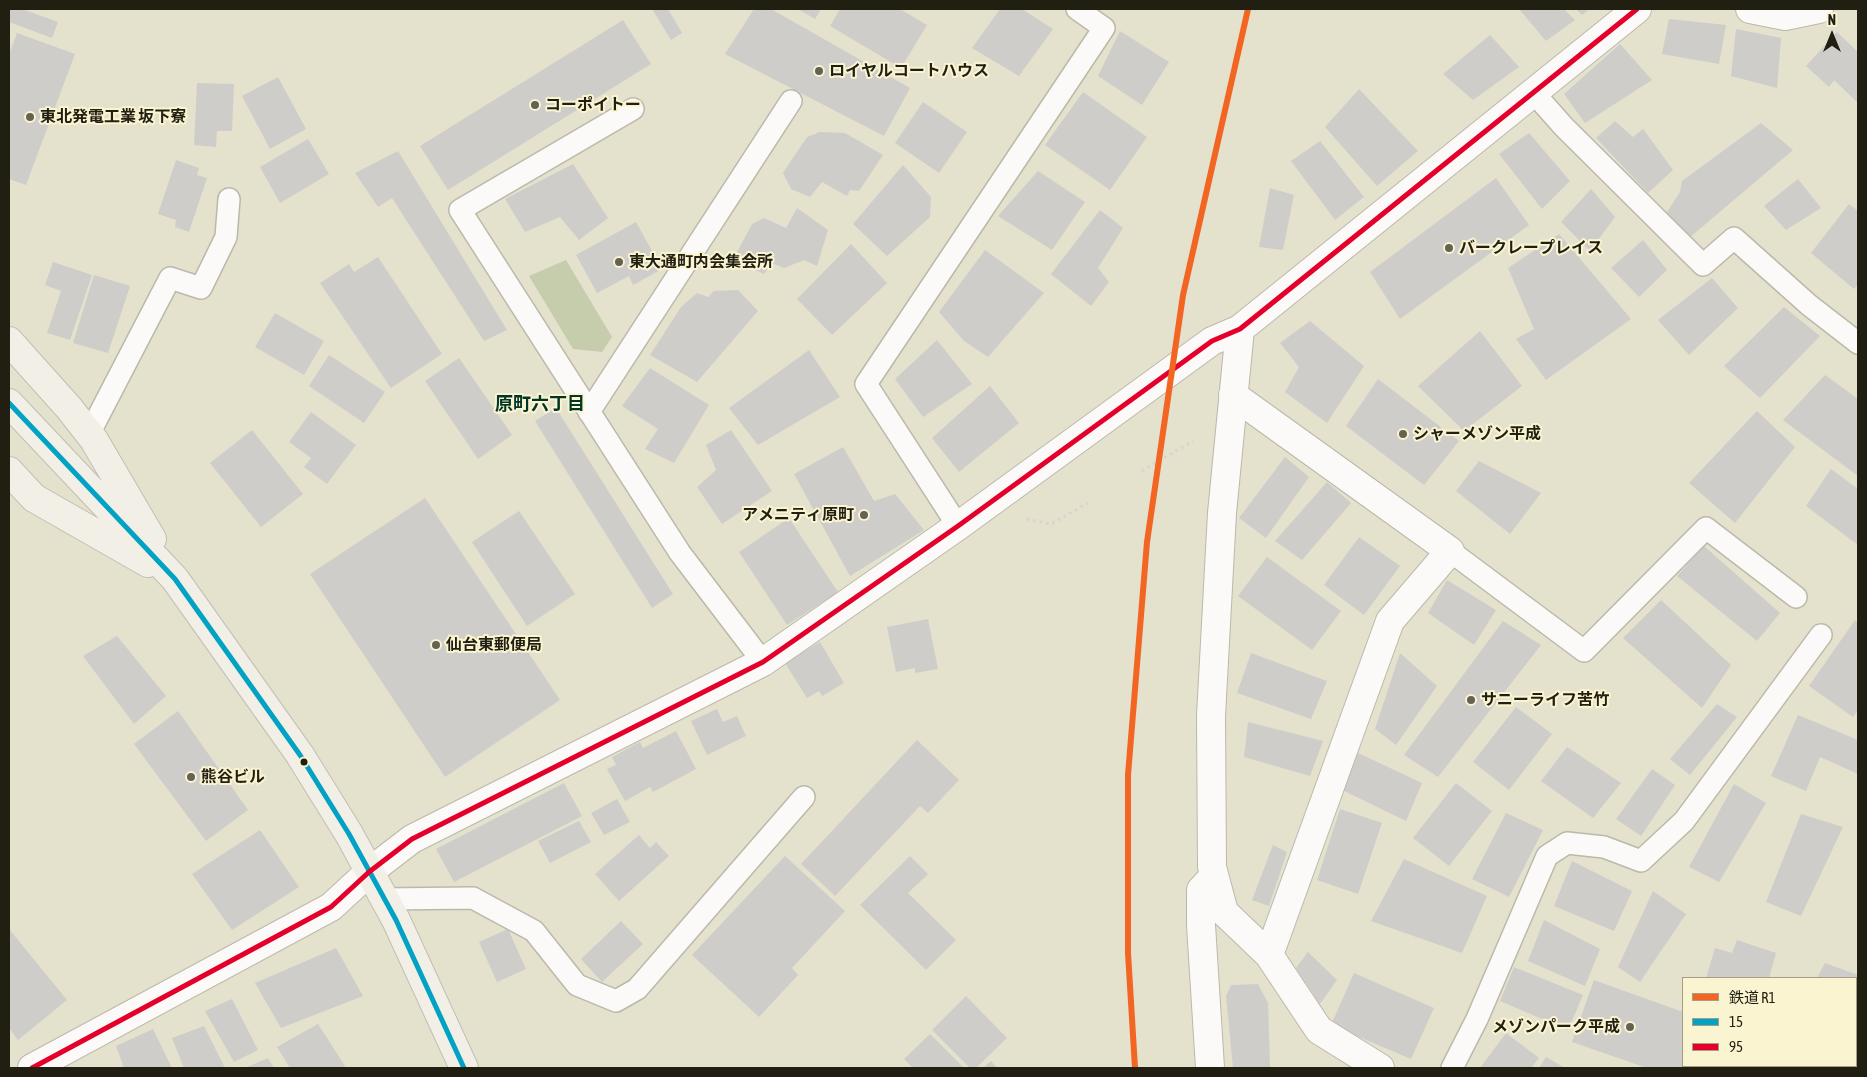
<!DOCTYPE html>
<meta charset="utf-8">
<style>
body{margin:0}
#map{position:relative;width:1867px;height:1077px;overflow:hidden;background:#e4e1cd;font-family:"Asap Condensed","Noto Sans JP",sans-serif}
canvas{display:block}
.frame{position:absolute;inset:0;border:10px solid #211e12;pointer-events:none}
.legend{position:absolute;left:1682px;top:977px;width:175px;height:90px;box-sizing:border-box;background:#faf4d1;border:1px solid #a39e85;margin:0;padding:6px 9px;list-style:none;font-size:15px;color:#211e12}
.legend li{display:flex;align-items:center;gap:10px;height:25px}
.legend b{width:25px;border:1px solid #a39e85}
.north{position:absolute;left:1807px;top:10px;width:50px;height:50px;-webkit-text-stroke:4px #faf4d1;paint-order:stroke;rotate:0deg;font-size:14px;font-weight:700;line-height:20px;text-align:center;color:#211e12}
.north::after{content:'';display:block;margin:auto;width:18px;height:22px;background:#211e12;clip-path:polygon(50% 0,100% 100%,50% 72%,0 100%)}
</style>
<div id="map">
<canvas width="1867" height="1077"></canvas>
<div class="frame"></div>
<ul class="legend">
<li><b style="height:6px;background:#f26522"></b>鉄道 R1</li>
<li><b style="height:6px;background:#02a2c5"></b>15</li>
<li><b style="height:6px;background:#e4002b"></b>95</li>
</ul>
<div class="north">N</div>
</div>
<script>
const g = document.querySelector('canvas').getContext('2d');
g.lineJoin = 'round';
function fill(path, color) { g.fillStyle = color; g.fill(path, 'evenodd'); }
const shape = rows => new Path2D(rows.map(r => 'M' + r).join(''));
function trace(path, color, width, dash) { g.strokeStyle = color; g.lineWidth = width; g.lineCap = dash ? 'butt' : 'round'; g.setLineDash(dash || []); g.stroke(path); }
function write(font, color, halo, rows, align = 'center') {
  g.font = font + ' "Asap Condensed","Noto Sans JP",sans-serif'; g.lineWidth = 4; g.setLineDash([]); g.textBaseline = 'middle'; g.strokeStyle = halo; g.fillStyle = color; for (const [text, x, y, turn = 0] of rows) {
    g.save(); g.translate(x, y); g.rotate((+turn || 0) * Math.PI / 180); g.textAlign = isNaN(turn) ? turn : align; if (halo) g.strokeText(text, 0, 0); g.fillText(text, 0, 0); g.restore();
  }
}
fill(shape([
 [566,260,612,337,602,352,573,349,529,276]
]), '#c6cdad');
fill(shape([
 [9,9,22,9,58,22,52,38,9,22],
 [652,9,668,9,682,33,671,40],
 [754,9,771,9,910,88,884,136,725,54],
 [798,9,821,9,815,19],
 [840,9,900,9,927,25,901,68,830,26],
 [1000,9,1022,9,1053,29,1019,76,972,48],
 [1519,9,1564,9,1575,20,1546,41],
 [1576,9,1590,9,1582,15],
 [1669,19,1726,25,1719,64,1662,54],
 [623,20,651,64,448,190,420,146],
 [1736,29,1781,38,1777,88,1731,76],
 [1120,31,1169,62,1142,105,1098,76],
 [1837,32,1858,52,1858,103,1834,80,1829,87,1806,66],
 [17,33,75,54,26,185,9,179,9,55],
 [1490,35,1519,67,1473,100,1443,74],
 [1620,44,1652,80,1585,123,1564,94],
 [278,77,306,129,270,149,242,96],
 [197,83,234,84,232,131,217,131,216,147,194,145],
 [1359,89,1418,151,1377,186,1325,127],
 [1083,92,1147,137,1110,190,1045,145],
 [923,102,967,132,939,173,895,143],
 [1615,121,1633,137,1643,129,1673,170,1648,193,1596,138],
 [1761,123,1793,150,1689,238,1667,212,1680,192,1682,181],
 [820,132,845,133,883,155,859,191,850,190,847,196,822,182,810,197,791,189,783,173,807,137],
 [1529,133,1570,181,1542,209,1499,154],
 [308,139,329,174,280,203,260,167],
 [1320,141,1364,197,1335,220,1291,161],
 [398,151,507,330,484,341,392,198,378,207,355,173],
 [176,160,199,168,197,175,207,178,189,232,175,227,176,220,158,214],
 [573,164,608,218,579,240,560,217,525,232,505,199],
 [903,165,931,197,930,217,887,256,853,224],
 [1038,171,1085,202,1052,250,998,216],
 [1496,178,1529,225,1400,319,1370,272],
 [1798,179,1821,208,1786,230,1764,206],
 [1270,188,1294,195,1283,250,1259,247],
 [1591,189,1615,217,1590,251,1561,222],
 [1849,204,1858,211,1858,284,1854,289,1811,253],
 [797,208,828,230,817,266,804,260,784,268,772,263,764,274,733,260,752,224,764,218,786,228],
 [1100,210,1123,228,1098,268,1109,282,1091,306,1051,274],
 [636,222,662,269,633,285,629,276,597,293,576,255],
 [1559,234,1631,319,1546,380,1516,339,1534,329,1508,268],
 [1643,240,1667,270,1639,297,1611,268],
 [851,244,887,283,832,335,797,299],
 [985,250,1044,293,988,357,964,341,939,312],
 [378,257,442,354,391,388,320,283,349,264,354,272],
 [53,262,92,275,70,340,47,333,61,291,45,285],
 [94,275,130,286,108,353,73,343],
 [1712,278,1738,308,1689,355,1658,320],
 [738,290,758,311,697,382,650,355,681,307,697,293,708,297,714,291],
 [1784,307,1820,336,1760,398,1724,366],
 [275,313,324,341,304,375,255,347],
 [1310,321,1364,366,1327,423,1285,392,1299,367,1280,343],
 [1480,331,1522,386,1464,431,1418,386],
 [937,340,972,384,923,417,895,379],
 [809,350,840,397,758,445,729,408],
 [329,355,385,392,364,423,309,386],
 [459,358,512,435,478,459,425,381],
 [650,368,709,405,674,463,645,449,658,429,622,406],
 [1825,375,1858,399,1858,476,1783,420],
 [1378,379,1459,441,1424,485,1346,426],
 [990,386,1019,423,959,472,932,438],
 [556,408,673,594,652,608,535,421],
 [1757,411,1795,447,1735,523,1689,483],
 [311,412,356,445,327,484,304,467,311,458,289,442],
 [252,430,303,494,261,527,210,463],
 [731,430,772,491,722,524,697,487,716,470,706,445],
 [843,447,874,501,895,494,924,530,850,576,794,474],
 [1285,457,1309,477,1266,538,1239,518],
 [1479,461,1541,493,1510,534,1456,491],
 [1831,469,1858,489,1858,545,1806,506],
 [1327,482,1351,503,1302,560,1275,541],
 [425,498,560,700,445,777,310,574],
 [519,511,575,594,527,626,472,542],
 [789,518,838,592,787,625,739,552],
 [1359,537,1400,566,1364,615,1324,585],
 [1704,546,1780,613,1757,641,1677,576],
 [1267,557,1341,611,1312,650,1238,596],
 [1447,580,1496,610,1474,645,1428,613],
 [1661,600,1731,665,1702,708,1623,638],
 [928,619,938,669,915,673,915,668,896,672,887,627],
 [1855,620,1858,623,1858,710,1853,717,1809,686],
 [1503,621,1541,645,1438,777,1404,755],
 [117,636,166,696,134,724,83,656],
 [820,642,844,683,822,696,819,691,807,698,785,663],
 [1251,653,1327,681,1311,719,1237,693],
 [1400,653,1437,686,1396,745,1375,729],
 [1717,704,1737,717,1690,775,1670,759],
 [1516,707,1552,734,1509,790,1473,762],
 [717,709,723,722,737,716,746,736,707,755,691,721],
 [178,711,248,810,206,841,134,744],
 [1798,715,1858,740,1858,774,1820,757,1806,791,1771,776],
 [1248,722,1323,741,1310,776,1244,757],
 [676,731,696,769,653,792,650,787,625,801,607,769,616,765,612,757,640,742,643,748],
 [917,740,959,780,928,813,920,806,835,896,801,864],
 [1567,747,1621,783,1593,818,1541,781],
 [1356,752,1422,783,1406,821,1338,788],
 [1652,769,1675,785,1641,836,1616,819],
 [564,783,582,816,454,882,436,849],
 [1456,783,1492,811,1449,866,1413,838],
 [1734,784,1766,803,1719,882,1689,867],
 [617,799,630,822,604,835,591,813],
 [1340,809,1382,823,1358,894,1317,880],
 [1506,813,1543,830,1509,897,1472,879],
 [1801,814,1843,827,1801,916,1766,902],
 [579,821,591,842,550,863,538,841],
 [260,830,299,887,232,930,192,874],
 [639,835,650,848,656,842,669,856,619,901,595,874],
 [1273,845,1287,852,1269,906,1252,900],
 [785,856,845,911,792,968,798,975,759,1017,692,955],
 [910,856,928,874,908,893,956,940,926,970,860,905],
 [1404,859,1487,896,1462,953,1371,921],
 [1572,861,1632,891,1614,931,1554,906],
 [1653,891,1686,914,1640,982,1618,967],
 [1544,920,1600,949,1585,986,1528,961],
 [621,921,643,944,602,982,581,959],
 [9,929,67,1000,18,1040,9,1028],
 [508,929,526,969,497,982,479,942],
 [1737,940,1776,953,1769,978,1706,978,1715,948,1732,953],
 [336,948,363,996,281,1028,255,983],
 [1308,952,1337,980,1320,1004,1296,968],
 [1825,963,1858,975,1858,991,1856,997,1856,978,1817,978],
 [1514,967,1583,995,1568,1030,1500,1001],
 [1354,973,1434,1008,1411,1059,1331,1025],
 [1594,980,1683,1012,1683,1068,1647,1068,1572,1042],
 [1258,984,1268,1003,1270,1068,1233,1068,1226,996,1231,985],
 [966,996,1007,1038,976,1068,970,1068,932,1030],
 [232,999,258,1050,234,1062,205,1011],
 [318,1024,345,1066,341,1068,290,1068,277,1047],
 [204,1026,225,1068,184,1068,172,1038],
 [153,1029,172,1068,124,1068,116,1046],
 [1506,1033,1539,1058,1531,1068,1480,1068],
 [930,1034,964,1068,913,1068,904,1059],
 [1546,1057,1565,1068,1539,1068],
 [268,1058,274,1068,245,1068],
 [991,1061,997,1068,983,1068]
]), '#cfcdca');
const lane = shape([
 [1533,92,1564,127,1703,265,1734,238,1809,305,1858,343],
 [633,109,460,210,680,553,763,662],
 [589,412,791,101],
 [89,434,170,278,201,288,226,237,229,199],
 [958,526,866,384,1104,28,1077,9],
 [1450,551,1584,651,1706,528,1796,597],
 [384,899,473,898,534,931,577,985,616,1001,637,989,804,797],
 [1856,1062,1858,1057],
 [1452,1068,1477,1019,1547,856,1567,843,1604,847,1641,861,1684,821,1821,635]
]);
const street = shape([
 [1750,9,1785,16,1819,9],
 [1240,329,1222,513,1211,716,1212,867,1224,912,1269,955,1319,1030,1380,1068],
 [1233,395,1450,551,1390,621,1269,955],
 [32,1068,331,907,369,872,412,839,763,662,958,526,1212,341,1240,329,1637,9],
 [1210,1068,1201,925,1201,890,1214,876]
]);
const primary = shape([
 [9,341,69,408,94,440,152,539],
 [9,403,175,579,300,755,349,834,396,920,464,1068],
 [9,471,34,498,148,563]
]);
trace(lane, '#bbb9aa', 24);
trace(street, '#bbb9aa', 30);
trace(primary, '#c1bfb5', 30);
trace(shape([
 [1142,471,1193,441],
 [1027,519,1051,524,1088,503]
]), '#d6d5d0', 3, [2.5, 4]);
trace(lane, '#fbfaf8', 21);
trace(street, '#fbfaf8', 28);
trace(primary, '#f1efe6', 28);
trace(shape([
 [9,403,175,579,300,755,349,834,396,920,464,1068]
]), '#02a2c5', 5);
trace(shape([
 [32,1068,331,907,369,872,412,839,763,662,958,526,1212,341,1240,329,1637,9]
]), '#e4002b', 5);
trace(shape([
 [1135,1068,1128,953,1128,775,1147,542,1183,295,1248,9]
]), '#f26522', 6);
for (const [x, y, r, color] of [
 [819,71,5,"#656253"],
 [535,105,5,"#656253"],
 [30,117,5,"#656253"],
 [1449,248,5,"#656253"],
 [619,262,5,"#656253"],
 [1403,434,5,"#656253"],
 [864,515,5,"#656253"],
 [436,645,5,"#656253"],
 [1471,700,5,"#656253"],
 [304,762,4.5,"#211e12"],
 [191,777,5,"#656253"],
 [1630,1027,5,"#656253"]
]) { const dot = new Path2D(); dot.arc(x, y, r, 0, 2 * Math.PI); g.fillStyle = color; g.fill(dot); trace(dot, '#faf4d1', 2); }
write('bold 16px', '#211e12', '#faf4d1', [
 ["ロイヤルコートハウス",829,71],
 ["コーポイトー",545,105],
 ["東北発電工業 坂下寮",40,117],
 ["バークレープレイス",1459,248],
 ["東大通町内会集会所",629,262],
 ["シャーメゾン平成",1413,434],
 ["アメニティ原町",854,515,"right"],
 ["仙台東郵便局",446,645],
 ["サニーライフ苦竹",1481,700],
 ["熊谷ビル",201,777],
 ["メゾンパーク平成",1620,1027,"right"]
], 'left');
write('bold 18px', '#003627', '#faf4d1', [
 ["原町六丁目",540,404]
]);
</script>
